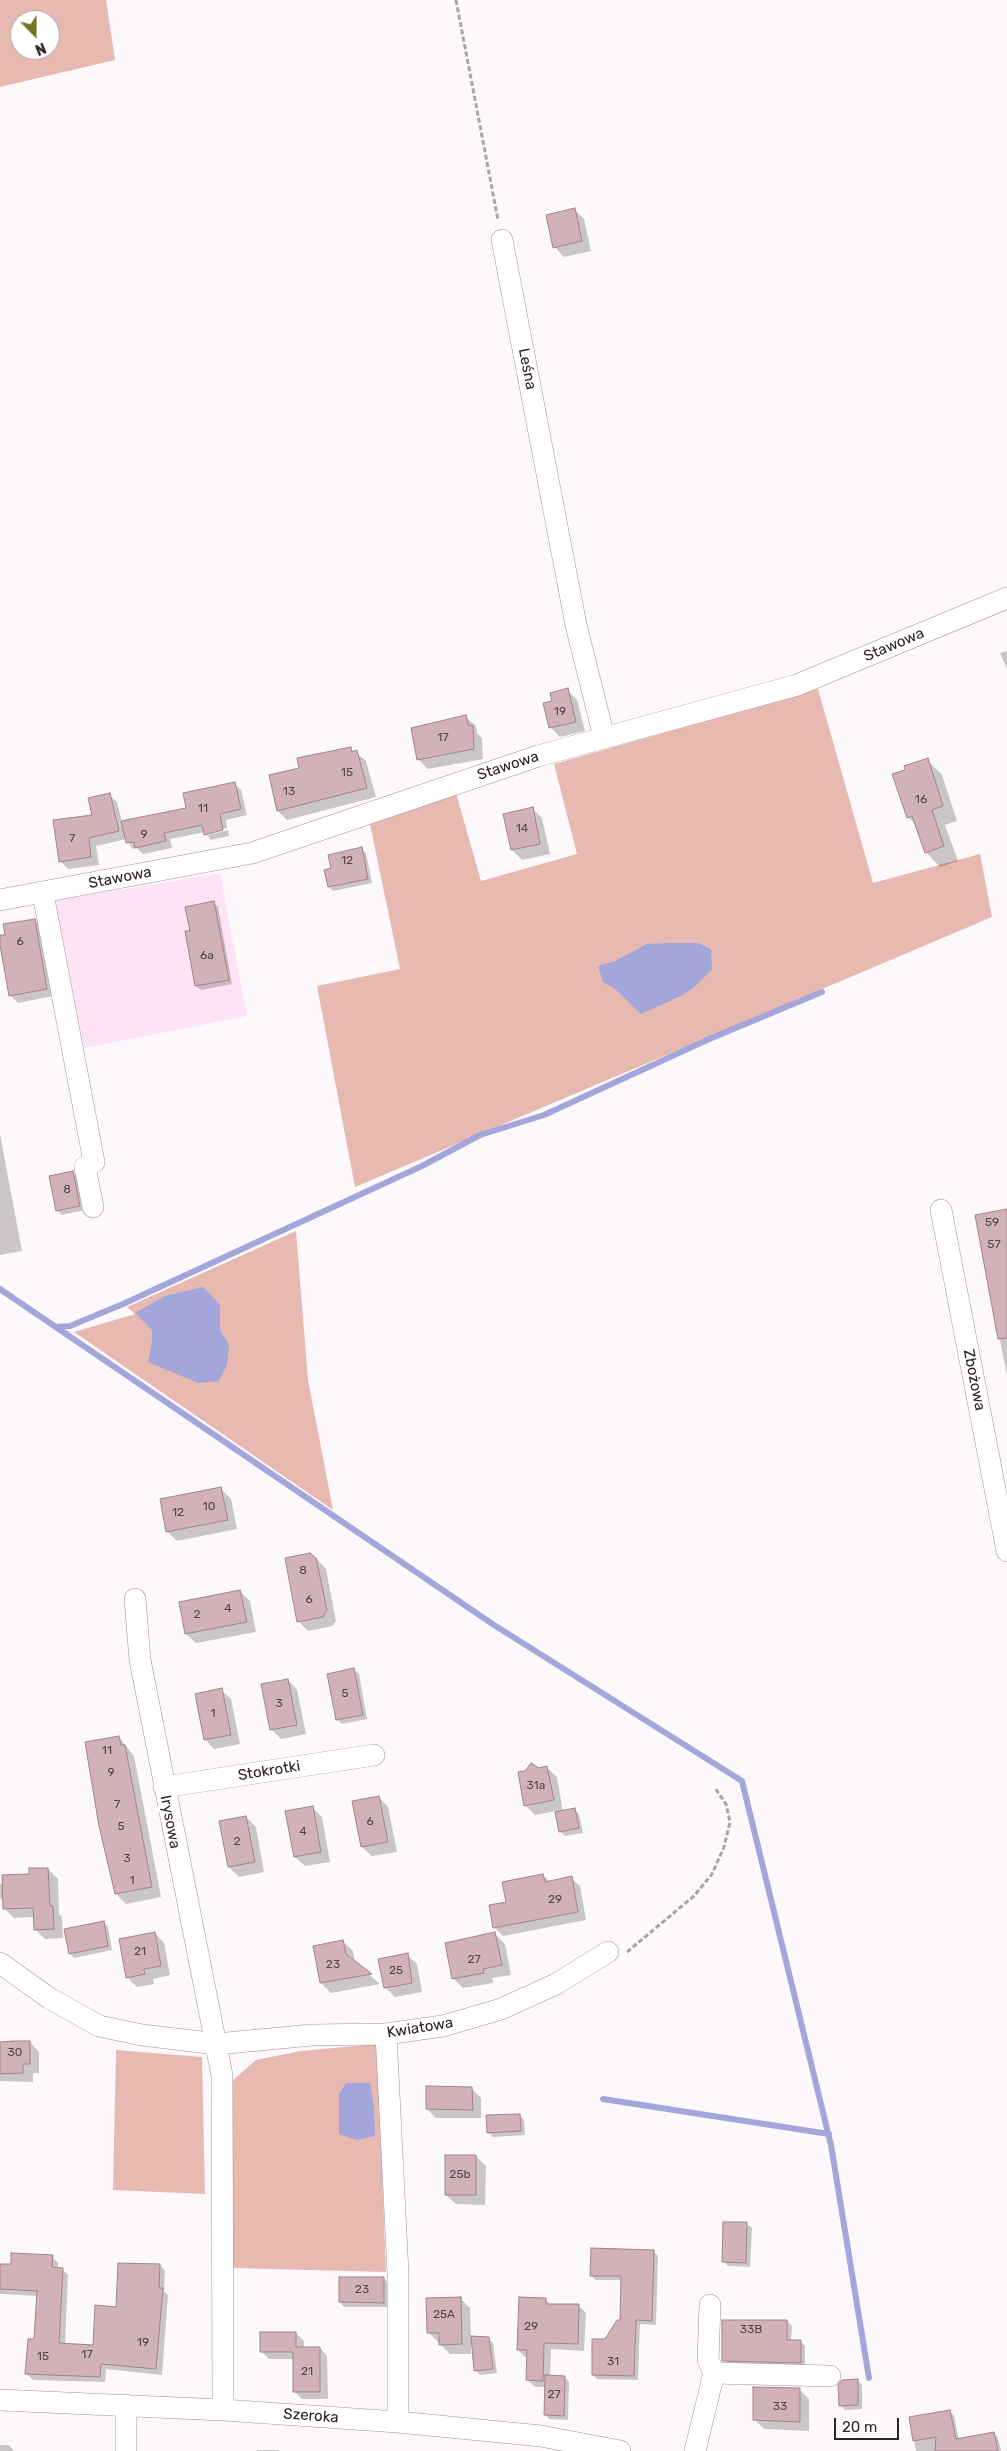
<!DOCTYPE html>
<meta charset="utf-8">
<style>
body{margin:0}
#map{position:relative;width:1007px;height:2451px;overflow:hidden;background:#fdf8fb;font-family:Rubik,sans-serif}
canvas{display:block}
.north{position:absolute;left:10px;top:10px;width:50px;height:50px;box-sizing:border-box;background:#fff;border:1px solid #aaa6a9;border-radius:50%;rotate:158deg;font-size:14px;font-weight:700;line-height:20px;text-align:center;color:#2b2128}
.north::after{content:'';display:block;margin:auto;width:18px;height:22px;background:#72761e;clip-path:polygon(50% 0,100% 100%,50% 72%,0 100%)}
.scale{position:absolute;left:834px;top:2418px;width:65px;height:22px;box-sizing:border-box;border:2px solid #2b2128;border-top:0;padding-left:6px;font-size:15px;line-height:18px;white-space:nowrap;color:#2b2128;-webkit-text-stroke:4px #fff;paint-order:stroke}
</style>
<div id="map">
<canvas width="1007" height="2451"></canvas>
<div class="north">N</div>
<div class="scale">20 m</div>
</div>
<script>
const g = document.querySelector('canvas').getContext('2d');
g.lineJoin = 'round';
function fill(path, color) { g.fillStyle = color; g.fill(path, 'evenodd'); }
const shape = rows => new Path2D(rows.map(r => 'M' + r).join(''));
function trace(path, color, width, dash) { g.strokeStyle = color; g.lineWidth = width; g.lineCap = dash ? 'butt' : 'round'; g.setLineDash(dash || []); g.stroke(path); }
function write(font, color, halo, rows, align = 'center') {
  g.font = font + ' Rubik,sans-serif'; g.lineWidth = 5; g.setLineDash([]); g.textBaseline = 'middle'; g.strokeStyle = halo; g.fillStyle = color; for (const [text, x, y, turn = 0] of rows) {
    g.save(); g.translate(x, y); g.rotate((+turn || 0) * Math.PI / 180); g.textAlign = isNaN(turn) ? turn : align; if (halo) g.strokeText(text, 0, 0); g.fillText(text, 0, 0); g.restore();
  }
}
fill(shape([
 [220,873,247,1016,80,1049,52,901]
]), '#fee3f6');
fill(shape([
 [0,0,106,0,115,60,0,87],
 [20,20,50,20,50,50,20,50],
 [818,689,873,883,980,854,992,917,355,1187,317,986,400,969,370,824,456,793,481,881,577,854,554,764],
 [296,1231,308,1380,333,1510,74,1332,135,1314,127,1307],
 [220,1305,220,1330,229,1344,152,1342,152,1330],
 [377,2044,386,2272,232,2268,233,2080,256,2060,301,2051],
 [116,2050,202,2057,205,2194,113,2190]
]), '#e7b9b0');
fill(shape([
 [667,943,698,943,711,949,712,969,692,989,681,996,641,1014,614,988,603,982,598,966,615,961,647,944],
 [203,1287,220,1305,220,1330,229,1344,227,1365,219,1381,198,1383,148,1362,152,1342,152,1330,135,1313,165,1296],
 [346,2083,370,2083,374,2107,375,2136,357,2140,339,2134,339,2094]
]), '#a3a6db');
fill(shape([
 [574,209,584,219,591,251,564,257,555,247],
 [1007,651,1007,669,1000,653],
 [567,690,577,700,585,731,560,737,550,727,554,701],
 [466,717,476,726,477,733,482,738,483,759,428,769,418,759],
 [350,748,366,761,376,797,287,820,278,811,301,769],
 [927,760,942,775,957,821,945,825,958,861,940,867,926,852,916,825,908,817,907,771],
 [235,784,241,790,247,815,226,820,227,828,208,832,208,835,228,830,229,836,211,840,205,832,170,839,172,848,143,854,137,848,133,849,126,839,96,846,99,865,68,869,60,861,109,795,117,802,122,822,188,809],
 [532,808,542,818,550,854,522,860,512,850,505,815],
 [361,849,366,853,372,883,333,891,329,887],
 [214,903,218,907,232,984,201,990,196,986,192,932],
 [35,920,42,928,53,996,18,1003,10,995,0,937,6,936],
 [0,1134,22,1251,0,1255],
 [73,1172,77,1177,84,1210,62,1215,57,1210],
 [1007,1212,1007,1376,976,1216],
 [221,1489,231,1499,237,1529,177,1541,167,1531],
 [316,1558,326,1569,336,1621,332,1626,308,1631,298,1621],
 [240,1591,250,1601,256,1632,196,1643,186,1634],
 [354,1670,359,1674,367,1719,342,1724,337,1719],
 [288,1680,297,1690,306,1734,281,1739,271,1729],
 [221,1690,231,1699,240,1744,214,1749,205,1739],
 [119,1737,134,1756,161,1897,126,1904,116,1894],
 [547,1768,557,1777,563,1812,574,1809,579,1814,583,1833,565,1836,560,1831,556,1811,535,1815,525,1805,539,1769],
 [379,1797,388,1807,397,1852,372,1856,362,1847],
 [312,1807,322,1817,330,1862,305,1866,295,1857],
 [246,1817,256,1827,264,1872,239,1877,229,1867],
 [48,1869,58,1879,59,1914,62,1917,63,1938,45,1939,35,1929,34,1917,14,1918,4,1908,3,1901,0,1898,0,1885,3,1882],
 [543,1875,550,1882,571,1878,580,1886,586,1920,503,1936,495,1928,491,1906,507,1903],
 [103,1922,108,1927,112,1950,74,1958,70,1953],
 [155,1933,164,1943,170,1975,153,1979,154,1984,137,1987,127,1977],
 [495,1934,505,1944,511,1975,492,1978,493,1983,463,1988,453,1978],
 [343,1941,353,1951,355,1962,380,1984,331,1993,321,1983],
 [407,1955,417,1964,422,1992,395,1997,385,1987],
 [30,2042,39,2052,39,2073,33,2073,33,2082,0,2081,0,2044],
 [472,2089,481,2098,481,2118,436,2118,427,2109],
 [520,2115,524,2120,525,2135,493,2137,489,2132],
 [476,2156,486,2166,485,2205,456,2204,446,2195],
 [747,2224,752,2228,750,2267,728,2266,723,2261],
 [654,2252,658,2256,656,2325,640,2324,638,2380,597,2379,593,2375,605,2340,621,2322,622,2280,596,2280,591,2275],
 [52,2257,58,2263,58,2269,62,2269,68,2275,65,2345,94,2347,160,2265,165,2271,164,2291,168,2295,162,2375,106,2369,105,2382,33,2380,27,2374,35,2340,38,2296,0,2294,0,2265,12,2266],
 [384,2278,388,2283,388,2307,344,2307,340,2302],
 [461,2299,470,2308,471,2338,488,2338,493,2343,497,2373,480,2375,476,2371,473,2344,471,2345,471,2354,450,2354,428,2332],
 [545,2299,551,2305,579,2306,586,2313,584,2351,551,2349,550,2377,565,2377,569,2382,568,2420,549,2419,545,2414,546,2387,535,2387,528,2380,528,2357,525,2357,518,2350],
 [723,2321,787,2321,792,2326,791,2341,800,2341,805,2346,805,2367,728,2365,722,2357],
 [296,2333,304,2341,304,2348,320,2348,327,2356,328,2399,302,2399,294,2391,294,2359,269,2359,261,2351],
 [857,2380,862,2385,862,2409,845,2410,840,2405],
 [799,2389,809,2399,809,2431,764,2429,754,2419],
 [950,2411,954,2416,959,2440,994,2433,998,2438,1001,2451,916,2451,910,2418],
 [0,2445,9,2445,14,2451,0,2451],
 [257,2450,278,2450,280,2451,257,2451]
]), '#0003');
trace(shape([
 [0,1289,494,1625,742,1781,831,2145,869,2378],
 [56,1327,70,1326,123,1304,422,1166,480,1135,544,1115,707,1040,822,992],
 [603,2099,829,2134]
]), '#a3a6db', 6);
const building = shape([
 [575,208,582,241,553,248,546,215,575,208],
 [568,688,576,722,549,728,543,703,552,701,550,693,568,688],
 [466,715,468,725,473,726,474,749,417,760,411,728,466,715],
 [351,747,352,752,357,750,367,788,277,811,269,775,299,768,297,758,351,747],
 [928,758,943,806,932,810,944,846,925,853,912,816,907,818,892,774,905,770,904,766,928,758],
 [235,782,241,809,220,814,223,830,204,835,202,825,164,833,166,841,135,848,134,842,126,843,121,821,186,808,183,793,235,782],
 [110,793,119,831,89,838,91,857,59,862,53,820,92,815,88,798,110,793],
 [533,807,540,844,511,850,503,814,533,807],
 [362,847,368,879,328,887,324,870,331,868,328,855,362,847],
 [214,901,229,980,195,986,185,931,190,931,185,907,214,901],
 [35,919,47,989,9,996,0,945,0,935,5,935,3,924,35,919],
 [73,1171,80,1206,56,1211,49,1176,73,1171],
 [1007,1209,1007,1338,998,1339,975,1215,1007,1209],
 [221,1487,228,1520,166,1532,160,1499,221,1487],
 [310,1553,316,1558,327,1610,323,1617,297,1622,285,1558,310,1553],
 [240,1590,247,1622,185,1634,179,1602,240,1590],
 [354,1668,363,1715,336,1720,327,1674,354,1668],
 [288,1679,297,1725,270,1730,261,1684,288,1679],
 [222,1688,231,1735,204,1740,195,1694,222,1688],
 [119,1736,121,1745,125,1745,152,1887,115,1894,99,1826,85,1742,119,1736],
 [531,1763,539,1768,547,1766,554,1800,524,1806,518,1772,525,1771,531,1763],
 [379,1796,388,1842,361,1847,352,1801,379,1796],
 [313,1806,321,1852,294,1857,285,1811,313,1806],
 [575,1808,579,1828,559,1832,555,1812,575,1808],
 [246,1816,255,1862,228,1867,219,1821,246,1816],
 [29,1868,48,1868,50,1906,53,1906,54,1929,34,1930,33,1908,3,1909,2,1875,29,1874,29,1868],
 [543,1874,545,1882,572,1876,578,1912,493,1928,489,1905,506,1902,502,1882,543,1874],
 [104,1921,108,1946,69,1954,64,1929,104,1921],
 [155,1932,161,1966,144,1969,145,1974,126,1978,119,1939,155,1932],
 [495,1932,502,1965,483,1969,484,1973,452,1979,445,1943,495,1932],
 [343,1940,346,1954,372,1974,320,1983,313,1946,343,1940],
 [408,1953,412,1983,384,1988,378,1959,408,1953],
 [13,2041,30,2041,30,2064,23,2064,23,2073,0,2074,0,2042,13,2041],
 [426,2086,472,2087,473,2110,426,2109,426,2086],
 [520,2114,521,2131,487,2133,486,2115,520,2114],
 [445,2155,476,2155,476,2195,445,2195,445,2155],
 [723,2222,747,2222,746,2263,722,2262,723,2222],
 [591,2248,654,2250,652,2321,636,2320,634,2376,592,2375,592,2339,605,2339,617,2320,620,2320,621,2276,590,2276,591,2248],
 [11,2253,53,2255,52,2267,63,2268,59,2343,93,2345,95,2305,116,2307,118,2263,160,2264,159,2288,163,2288,156,2369,101,2364,100,2377,25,2374,28,2339,34,2339,37,2291,0,2289,0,2264,11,2264,11,2253],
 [339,2277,384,2277,384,2303,339,2302,339,2277],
 [461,2297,462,2344,439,2345,439,2333,427,2333,426,2298,461,2297],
 [519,2297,546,2298,546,2304,579,2304,578,2344,544,2343,543,2381,526,2380,527,2350,517,2350,519,2297],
 [722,2320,787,2320,787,2340,801,2340,801,2363,722,2361,722,2320],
 [260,2332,296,2332,296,2347,320,2347,320,2392,293,2392,293,2352,260,2352,260,2332],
 [471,2336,489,2337,493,2369,474,2371,471,2336],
 [545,2375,565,2376,564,2416,544,2415,545,2375],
 [858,2379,858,2405,839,2406,838,2385,842,2380,858,2379],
 [753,2387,800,2388,800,2422,753,2420,753,2387],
 [950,2410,956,2439,994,2432,998,2451,935,2451,936,2437,913,2441,909,2417,950,2410]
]);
fill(building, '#d2b2b9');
trace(building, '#a18389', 1);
const minor = shape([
 [502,240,576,625,604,737],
 [43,894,94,1162,85,1167,93,1207],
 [0,900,252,853,538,756,797,685,1007,598],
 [941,1210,1007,1551],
 [135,1599,140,1660,222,2075,223,2410],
 [164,1787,374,1755],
 [0,1963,49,1998,99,2026,142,2035,217,2044,312,2035,386,2034,443,2026,501,2009,556,1984,608,1952],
 [386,2034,398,2273,398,2422],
 [710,2305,708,2360,714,2373],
 [0,2400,223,2410,398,2422,541,2436,620,2451],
 [126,2451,126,2405],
 [695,2451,714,2373,830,2376]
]);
trace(minor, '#a58d9e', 22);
trace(shape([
 [456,0,498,220],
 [627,1952,694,1896,712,1874,724,1847,730,1822,726,1804,715,1788]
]), '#aaa3a7', 3, [5, 2.5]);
trace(minor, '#fff', 21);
write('12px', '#55454c', null, [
 ["19",560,712],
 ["17",443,738],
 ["15",347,773],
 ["13",289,792],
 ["16",921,800],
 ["11",203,809],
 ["14",522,829],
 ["9",144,835],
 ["7",72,839],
 ["12",347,861],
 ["6",20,942],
 ["6a",207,956],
 ["8",67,1190],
 ["59",992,1223],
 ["57",994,1245],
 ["10",209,1507],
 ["12",178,1513],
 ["8",303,1571],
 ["6",309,1600],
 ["4",228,1609],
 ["2",197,1615],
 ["5",345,1694],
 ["3",279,1704],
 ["1",213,1714],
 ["11",107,1751],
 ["9",111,1773],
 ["31a",536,1786],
 ["7",117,1805],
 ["6",370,1822],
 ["5",121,1827],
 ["4",303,1832],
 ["2",237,1842],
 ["3",127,1859],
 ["1",132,1881],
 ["29",555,1900],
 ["21",140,1952],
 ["27",474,1960],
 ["23",333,1965],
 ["25",396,1971],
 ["30",15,2053],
 ["25b",460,2175],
 ["23",362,2290],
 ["25A",444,2315],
 ["29",531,2327],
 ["33B",751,2330],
 ["19",143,2343],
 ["17",87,2355],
 ["15",43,2357],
 ["31",613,2362],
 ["21",307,2372],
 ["27",554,2395],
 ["33",780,2407]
]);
write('15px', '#2b2128', '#fff', [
 ["Leśna",527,369,79],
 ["Stawowa",894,645,-23],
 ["Stawowa",508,766,-18],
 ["Stawowa",120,878,-11],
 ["Zbożowa",974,1380,79],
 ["Stokrotki",269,1771,-9],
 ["Irysowa",170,1822,79],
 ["Kwiatowa",420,2028,-9],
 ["Szeroka",311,2416,4]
]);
</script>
